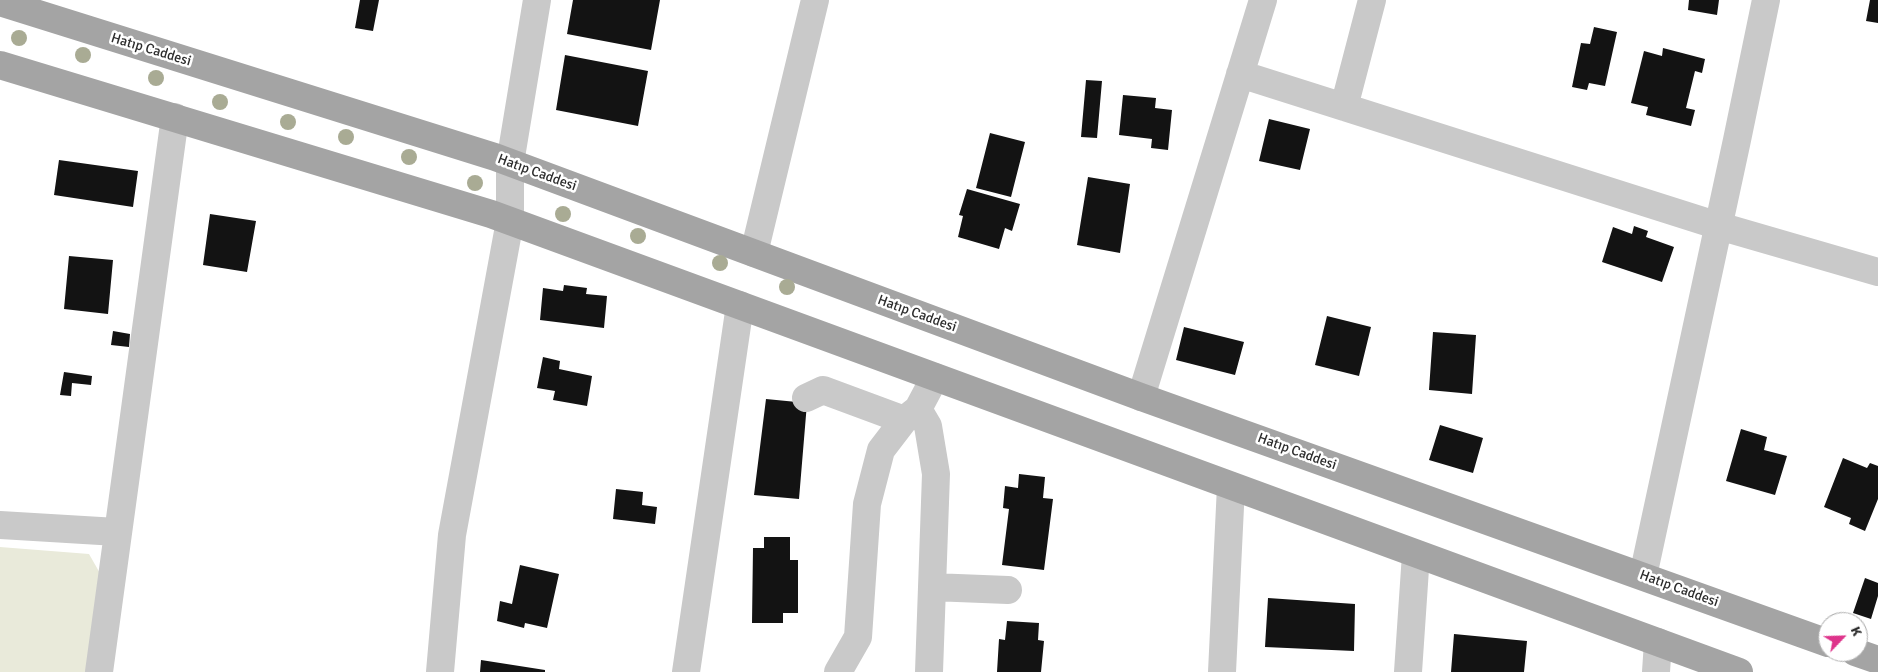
<!DOCTYPE html>
<meta charset="utf-8">
<style>
body{margin:0}
#map{position:relative;width:1878px;height:672px;overflow:hidden;background:#fff;font-family:Signika,sans-serif}
canvas{display:block}
.north{position:absolute;left:1818px;top:612px;width:50px;height:50px;box-sizing:border-box;background:#fff;border:1px solid #ababab;border-radius:50%;rotate:66deg;font-size:14px;font-weight:700;line-height:20px;text-align:center;color:#2c2c2c}
.north::after{content:'';display:block;margin:auto;width:18px;height:22px;background:#de348b;clip-path:polygon(50% 0,100% 100%,50% 72%,0 100%)}
</style>
<div id="map">
<canvas width="1878" height="672"></canvas>
<div class="north">K</div>
</div>
<script>
const g = document.querySelector('canvas').getContext('2d');
g.lineJoin = 'round';
function fill(path, color) { g.fillStyle = color; g.fill(path, 'evenodd'); }
const shape = rows => new Path2D(rows.map(r => 'M' + r).join(''));
function trace(path, color, width, dash) { g.strokeStyle = color; g.lineWidth = width; g.lineCap = dash ? 'butt' : 'round'; g.setLineDash(dash || []); g.stroke(path); }
function write(font, color, halo, rows, align = 'center') {
  g.font = font + ' Signika,sans-serif'; g.lineWidth = 5; g.setLineDash([]); g.textBaseline = 'middle'; g.strokeStyle = halo; g.fillStyle = color; for (const [text, x, y, turn = 0] of rows) {
    g.save(); g.translate(x, y); g.rotate((+turn || 0) * Math.PI / 180); g.textAlign = isNaN(turn) ? turn : align; if (halo) g.strokeText(text, 0, 0); g.fillText(text, 0, 0); g.restore();
  }
}
fill(shape([
 [0,547,89,554,101,575,86,672,0,672]
]), '#e9eada');
fill(shape([
 [360,0,379,0,373,31,355,28],
 [573,0,660,0,651,50,567,34],
 [1689,0,1719,0,1717,15,1688,10],
 [1870,0,1878,0,1878,23,1866,21],
 [1594,27,1617,32,1605,86,1589,83,1587,90,1572,87,1581,43,1590,44],
 [1663,48,1705,59,1702,73,1695,71,1686,108,1695,110,1691,126,1646,115,1648,107,1631,103,1644,51,1662,56],
 [565,55,648,71,638,126,556,110],
 [1086,80,1102,81,1097,138,1081,137],
 [1123,95,1156,98,1155,108,1172,110,1168,150,1151,148,1152,139,1119,135],
 [1269,119,1310,129,1300,170,1259,161],
 [990,133,1025,142,1011,197,976,188],
 [59,160,138,171,133,207,54,195],
 [1088,177,1130,184,1120,253,1077,245],
 [967,189,1020,204,1012,231,1005,228,999,249,958,237,963,216,959,215],
 [210,214,256,221,247,272,203,265],
 [1634,226,1648,231,1646,237,1674,247,1662,282,1602,262,1613,227,1632,234],
 [69,256,113,260,108,314,64,309],
 [564,285,587,288,586,294,607,296,604,328,540,320,543,288,563,291],
 [1327,316,1371,327,1359,376,1315,365],
 [1184,327,1244,342,1235,375,1176,360],
 [113,331,130,334,129,347,111,345],
 [1433,332,1476,335,1472,394,1429,390],
 [543,357,560,361,559,369,592,376,587,406,553,400,555,391,537,388],
 [64,372,92,376,91,385,72,383,71,396,60,395],
 [766,399,807,403,799,499,754,495],
 [1440,425,1483,438,1473,473,1429,460],
 [1741,429,1767,437,1764,450,1787,456,1775,495,1726,481],
 [1843,458,1867,468,1870,463,1878,466,1878,499,1865,531,1849,524,1851,518,1824,507],
 [1019,474,1045,477,1043,498,1053,499,1044,570,1002,565,1009,509,1003,508,1005,486,1018,488],
 [616,489,643,492,642,505,657,507,655,524,613,519],
 [764,537,790,537,790,560,798,560,798,613,783,613,783,623,752,623,753,548,764,548],
 [520,565,559,574,547,628,525,623,524,628,497,621,500,601,512,604],
 [1865,578,1878,583,1878,596,1871,619,1853,613],
 [1268,598,1355,604,1354,651,1265,647],
 [1007,621,1039,623,1038,640,1044,641,1041,672,997,672,999,639,1005,640],
 [1454,634,1527,641,1524,672,1451,672],
 [481,660,545,670,545,672,480,672]
]), '#131313');
trace(shape([
 [1240,74,1719,226,1878,272],
 [1344,107,1372,0],
 [754,253,815,0],
 [1141,397,1263,0],
 [806,398,823,390,904,420],
 [918,409,928,426,936,474,929,672],
 [0,525,117,532],
 [1643,576,1737,140,1766,0],
 [932,587,1008,590],
 [99,672,175,117],
 [440,672,452,535,510,221,510,163,537,0],
 [686,672,740,305],
 [838,672,858,637,867,504,881,450,904,420,918,409,935,377],
 [1222,672,1231,486],
 [1408,672,1416,554],
 [1656,672,1658,642]
]), '#c9c9c9', 28);
trace(shape([
 [0,2,495,157,1141,397,1828,643],
 [0,65,491,214,1739,672],
 [1855,652,1878,660]
]), '#a4a4a4', 28);
g.fillStyle = '#a9ab94';
for (const [x, y] of [
 [19,38],
 [83,55],
 [156,78],
 [220,102],
 [288,122],
 [346,137],
 [409,157],
 [475,183],
 [563,214],
 [638,236],
 [720,263],
 [787,287]
]) { g.beginPath(); g.arc(x, y, 8, 0, 2 * Math.PI); g.fill(); }
write('14px', '#2c2c2c', '#fff', [
 ["Hatıp Caddesi",151,50,17],
 ["Hatıp Caddesi",537,173,20],
 ["Hatıp Caddesi",917,314,20],
 ["Hatıp Caddesi",1297,452,20],
 ["Hatıp Caddesi",1679,589,20]
]);
</script>
